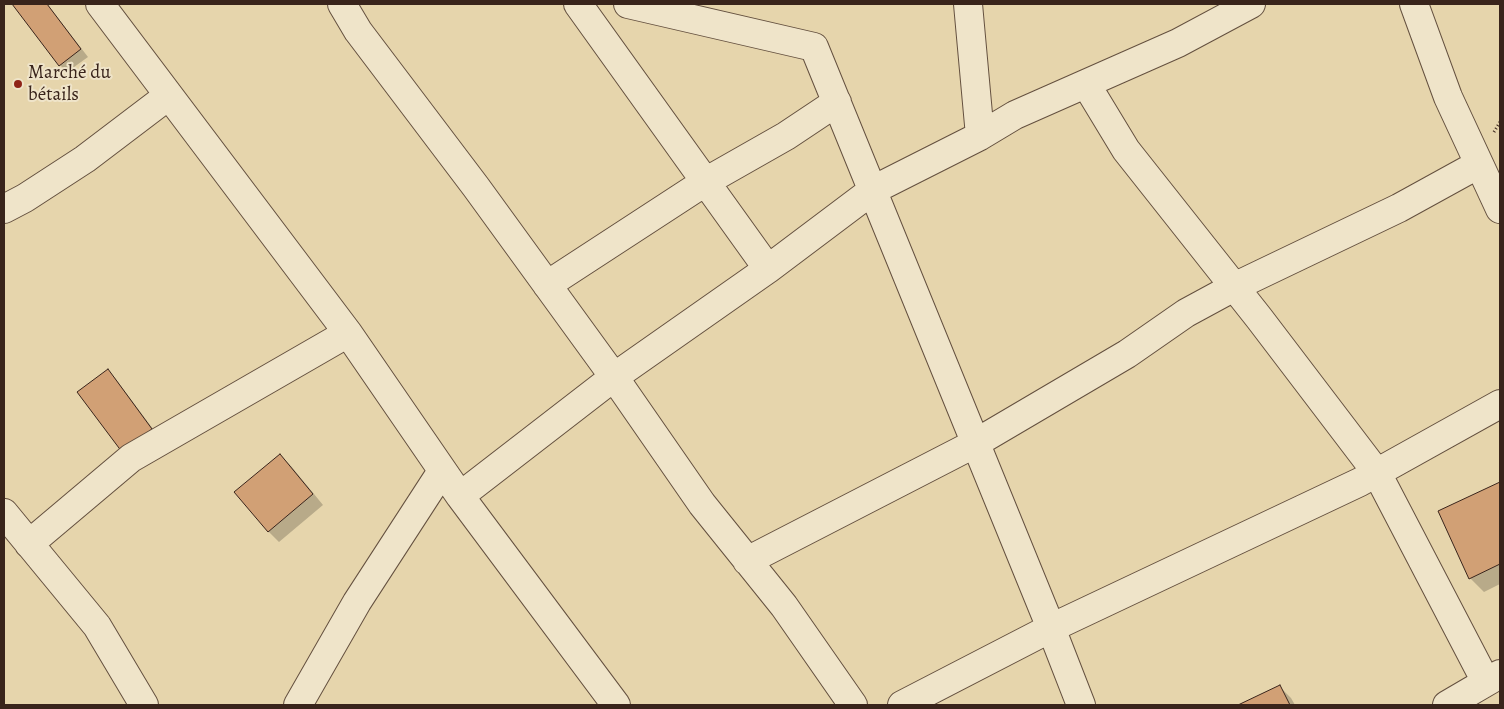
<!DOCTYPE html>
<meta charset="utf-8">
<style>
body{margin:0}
#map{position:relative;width:1504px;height:709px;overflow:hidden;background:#e6d5ac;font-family:Alegreya,serif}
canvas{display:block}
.frame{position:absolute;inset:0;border:5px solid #39241b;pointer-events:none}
</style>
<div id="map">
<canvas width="1504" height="709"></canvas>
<div class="frame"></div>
</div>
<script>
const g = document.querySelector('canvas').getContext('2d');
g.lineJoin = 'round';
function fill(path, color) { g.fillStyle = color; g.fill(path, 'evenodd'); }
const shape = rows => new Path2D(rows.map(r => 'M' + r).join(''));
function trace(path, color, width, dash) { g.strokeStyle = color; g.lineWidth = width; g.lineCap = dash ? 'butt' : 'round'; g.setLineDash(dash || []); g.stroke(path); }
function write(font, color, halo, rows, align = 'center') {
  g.font = font + ' Alegreya,serif'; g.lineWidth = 4; g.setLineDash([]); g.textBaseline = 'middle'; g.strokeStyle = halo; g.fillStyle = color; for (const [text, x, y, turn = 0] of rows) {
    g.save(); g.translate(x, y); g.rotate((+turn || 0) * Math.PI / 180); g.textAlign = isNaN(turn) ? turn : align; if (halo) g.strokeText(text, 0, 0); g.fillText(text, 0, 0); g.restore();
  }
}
fill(shape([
 [13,4,47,4,88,57,67,72,60,65],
 [108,371,115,378,159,437,130,459],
 [280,455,291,466,323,505,279,542,268,531],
 [1500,484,1500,584,1484,592,1470,578,1439,512],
 [1280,687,1291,698,1295,705,1241,705]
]), '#0003');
const building = shape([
 [12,4,47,4,81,49,59,66,12,4],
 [108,369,152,429,122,452,77,392,108,369],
 [280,454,313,494,268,532,234,492,280,454],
 [1500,482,1500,564,1469,579,1438,511,1500,482],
 [1280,685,1290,705,1238,705,1280,685]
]);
fill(building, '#d1a075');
trace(building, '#39241b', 1);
const minor = shape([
 [100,4,348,333,460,496,616,705],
 [342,4,358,31,476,187,614,377,702,504,784,606,853,705],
 [578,4,768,269],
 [628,4,814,47,1051,628,1081,705],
 [968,4,980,136],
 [1414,4,1448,97,1500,209],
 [1086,84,1126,150,1259,318,1377,473,1486,682],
 [4,209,25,198,85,159,168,96],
 [547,285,705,182,786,136,837,102],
 [460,496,614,377,768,269,873,190,980,136,1015,115,1178,43,1251,4],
 [4,513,97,626,144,705],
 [29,544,131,458,348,333],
 [747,561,974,444,1127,354,1186,313,1234,287,1399,208,1479,164],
 [298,705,357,602,442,471],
 [902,705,1051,628,1360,482,1500,404],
 [1447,705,1500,674]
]);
trace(minor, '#64503f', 30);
trace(shape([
 [1494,132,1500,122]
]), '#39241b', 3, [1, 2.5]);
trace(minor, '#efe4c9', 28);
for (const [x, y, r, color] of [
 [18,84,5,"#8f2418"]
]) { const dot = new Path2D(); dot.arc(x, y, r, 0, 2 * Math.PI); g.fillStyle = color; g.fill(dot); trace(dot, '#efe4c9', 2); }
write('19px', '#39241b', '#efe4c9', [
 ["Marché du",28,73],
 ["bétails",28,95]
], 'left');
</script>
